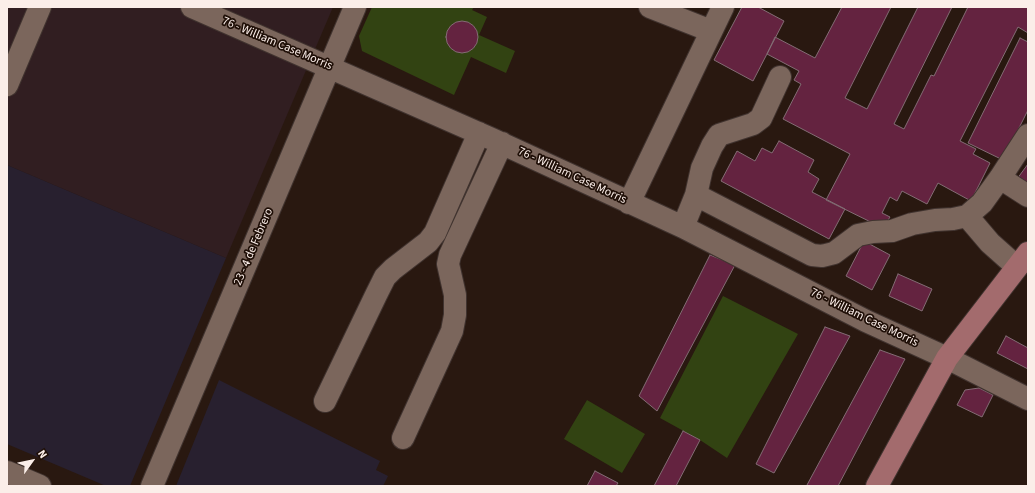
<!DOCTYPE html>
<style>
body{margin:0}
#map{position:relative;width:1035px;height:493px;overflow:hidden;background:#291810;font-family:"Source Sans 3",sans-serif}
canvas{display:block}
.frame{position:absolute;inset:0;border:8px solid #fbeee9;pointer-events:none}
.north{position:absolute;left:12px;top:441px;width:40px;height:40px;-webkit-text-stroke:3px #1f0f07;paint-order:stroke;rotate:57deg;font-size:11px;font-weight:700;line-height:16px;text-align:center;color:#fbeee9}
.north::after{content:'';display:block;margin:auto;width:14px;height:18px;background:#fbeee9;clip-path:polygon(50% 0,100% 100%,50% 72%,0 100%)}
</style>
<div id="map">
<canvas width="1035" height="493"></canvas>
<div class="frame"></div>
<div class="north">N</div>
</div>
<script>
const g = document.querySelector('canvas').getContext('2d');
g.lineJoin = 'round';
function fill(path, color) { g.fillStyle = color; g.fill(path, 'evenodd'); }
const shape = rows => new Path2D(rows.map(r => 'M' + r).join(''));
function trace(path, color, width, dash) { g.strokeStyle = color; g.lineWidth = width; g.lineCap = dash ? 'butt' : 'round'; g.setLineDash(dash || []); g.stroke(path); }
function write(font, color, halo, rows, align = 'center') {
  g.font = font + ' "Source Sans 3",sans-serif'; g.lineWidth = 3.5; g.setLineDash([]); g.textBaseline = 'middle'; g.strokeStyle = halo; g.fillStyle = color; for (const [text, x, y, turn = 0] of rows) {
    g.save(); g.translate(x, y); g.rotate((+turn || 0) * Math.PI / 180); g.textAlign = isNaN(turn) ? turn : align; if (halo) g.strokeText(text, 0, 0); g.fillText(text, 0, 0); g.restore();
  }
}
fill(shape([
 [7,7,333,7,226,258,7,165]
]), '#311e21');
fill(shape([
 [7,165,226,258,130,486,106,486,7,444],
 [219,380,380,461,376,470,388,476,383,486,176,486]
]), '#28202f');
fill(shape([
 [372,7,474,7,472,10,487,17,479,35,515,51,506,73,471,57,454,95,362,51,359,36],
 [723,296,798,334,727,458,700,440,660,418],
 [587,400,645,434,622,473,564,439]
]), '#324312');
const building = shape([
 [742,7,758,7,784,21,753,81,714,60,742,7],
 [842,7,891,7,845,98,867,109,918,7,952,7,894,124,904,129,931,75,934,76,968,7,1028,7,1028,33,1018,27,960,141,976,149,973,154,990,163,971,201,938,183,927,204,902,191,897,201,890,197,882,213,890,217,883,228,826,200,850,154,783,119,801,84,794,80,799,71,767,54,775,37,815,58,842,7],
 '446 37a16 16 0 1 1 32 0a16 16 0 1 1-32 0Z',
 [1020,38,1028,42,1028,110,1003,160,968,143,1020,38],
 [779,141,814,160,808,172,819,179,812,192,845,209,829,239,721,181,737,151,755,161,762,148,772,153,779,141],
 [1028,164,1028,187,1017,179,1028,164],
 [864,241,890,255,872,290,846,276,864,241],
 [710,255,735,265,657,411,639,396,710,255],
 [898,274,932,289,922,311,889,296,898,274],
 [825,327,850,336,774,473,756,464,825,327],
 [1006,336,1028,348,1028,369,997,353,1006,336],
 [880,350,905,359,838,486,808,486,807,485,880,350],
 [979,388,993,395,982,417,957,405,965,390,979,388],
 [683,431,700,440,676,486,654,486,683,431],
 [595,471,618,483,616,486,587,486,595,471]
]);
fill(building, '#642340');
trace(building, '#836c74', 1);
const minor = shape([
 [192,7,492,139,683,227,866,321,947,358,1028,399],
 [650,7,711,31],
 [7,85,40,7],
 [1000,178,1028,196],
 [696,195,812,255,822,256,834,253,858,235,873,232,892,231,912,224,935,220,953,219,967,216,982,203,1000,178,1028,135],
 [629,203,723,7],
 [967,216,990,243,1017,267],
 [683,227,696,195,702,168,712,146,719,135,753,124,761,118,780,77],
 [325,401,376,295,385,277,393,269,428,242,435,233,479,133],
 [403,438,452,331,455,315,455,295,448,264,450,255,502,143],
 [7,472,40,486],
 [152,486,355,7]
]);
const major = shape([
 [877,486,947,358,1028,253]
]);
trace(minor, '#40332f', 24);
trace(major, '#40332f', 24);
trace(minor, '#7b665c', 22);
trace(major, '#a36b6d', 22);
write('12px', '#fbeee9', '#1f0f07', [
 ["76 - William Case Morris",277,44,23],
 ["76 - William Case Morris",572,176,25],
 ["23 - 4 de Febrero",254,247,-67],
 ["76 - William Case Morris",864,318,26]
]);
</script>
